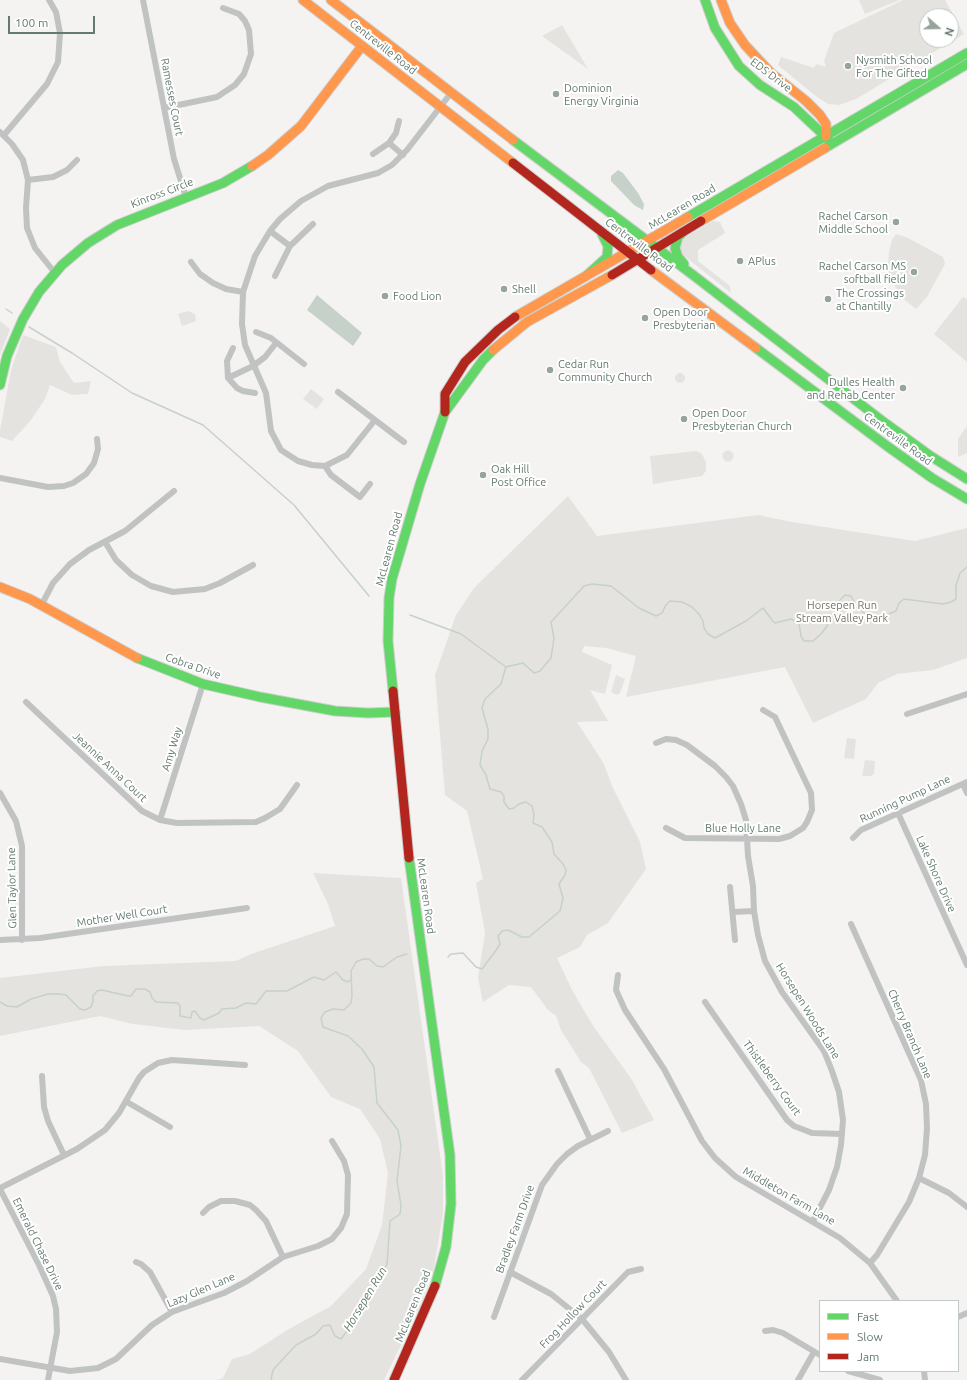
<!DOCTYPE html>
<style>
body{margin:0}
#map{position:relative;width:967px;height:1380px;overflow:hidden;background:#f4f3f2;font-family:Ubuntu,sans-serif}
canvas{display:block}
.legend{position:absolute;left:819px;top:1300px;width:140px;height:72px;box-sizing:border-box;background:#fff;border:1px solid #c1cac5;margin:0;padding:5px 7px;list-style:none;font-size:12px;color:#637a6e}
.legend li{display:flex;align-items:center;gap:8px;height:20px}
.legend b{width:20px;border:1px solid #c1cac5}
.north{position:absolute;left:919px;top:8px;width:40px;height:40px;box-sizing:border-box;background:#fff;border:1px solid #c1cac5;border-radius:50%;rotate:110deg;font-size:11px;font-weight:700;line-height:16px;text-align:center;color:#637a6e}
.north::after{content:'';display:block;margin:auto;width:14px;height:18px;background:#96a49c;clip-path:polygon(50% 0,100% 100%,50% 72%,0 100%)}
.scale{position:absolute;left:8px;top:16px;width:87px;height:18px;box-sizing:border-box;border:2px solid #637a6e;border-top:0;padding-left:5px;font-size:12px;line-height:14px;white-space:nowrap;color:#637a6e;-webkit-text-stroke:3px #fff;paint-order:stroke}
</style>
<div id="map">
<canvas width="967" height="1380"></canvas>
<ul class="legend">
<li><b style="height:5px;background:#63d668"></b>Fast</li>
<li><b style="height:5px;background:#ff974d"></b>Slow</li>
<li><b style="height:5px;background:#b3261e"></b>Jam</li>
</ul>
<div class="north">N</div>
<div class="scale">100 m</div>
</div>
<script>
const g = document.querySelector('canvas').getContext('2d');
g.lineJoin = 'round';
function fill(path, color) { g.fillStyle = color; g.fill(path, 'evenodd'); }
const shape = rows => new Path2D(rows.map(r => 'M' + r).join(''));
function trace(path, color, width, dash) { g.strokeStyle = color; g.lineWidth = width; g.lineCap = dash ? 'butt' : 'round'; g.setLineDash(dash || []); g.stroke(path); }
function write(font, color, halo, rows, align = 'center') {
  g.font = font + ' Ubuntu,sans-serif'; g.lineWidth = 4; g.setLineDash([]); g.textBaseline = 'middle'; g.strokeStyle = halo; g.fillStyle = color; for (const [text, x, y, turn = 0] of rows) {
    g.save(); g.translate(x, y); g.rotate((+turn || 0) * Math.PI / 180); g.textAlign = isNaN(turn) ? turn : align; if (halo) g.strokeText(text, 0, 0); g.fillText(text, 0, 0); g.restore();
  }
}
fill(shape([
 [859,0,900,0,865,14],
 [903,0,945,0,964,34,856,99,839,105,828,104,817,97,778,65,781,57,814,68,816,64,826,67,824,61,834,33],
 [927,16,951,16,951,40,927,40],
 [562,25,588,69,542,36],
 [713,221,720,222,725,233,698,250,698,261,730,286,731,293,683,255,680,248,682,239],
 [896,234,908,238,943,257,945,264,927,297,916,309,901,297,889,276,888,268,889,252,892,240],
 [963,297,967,299,967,362,934,334],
 [188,311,195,314,196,321,182,326,178,314],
 [0,321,10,329,0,355],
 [23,335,56,347,60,362,74,383,91,381,88,394,72,395,50,385,45,399,31,420,12,441,0,437,0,431,11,370],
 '675 378a5 5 0 1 1 10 0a5 5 0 1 1-10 0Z',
 [311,389,324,399,317,409,303,399],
 [967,426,967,453,958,457,958,439],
 '722.5 456a5.5 5.5 0 1 1 11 0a5.5 5.5 0 1 1-11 0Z',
 [697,451,702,454,706,462,706,471,702,476,653,484,650,456],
 [568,496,597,536,758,515,792,522,915,541,967,528,967,658,933,670,897,674,878,683,866,699,813,723,785,667,626,697,636,656,606,648,584,646,582,652,612,665,605,694,590,690,608,721,577,722,604,764,612,786,640,842,646,869,608,923,587,935,580,947,557,958,572,990,592,1024,632,1080,654,1120,622,1133,589,1068,581,1062,561,1030,556,1016,548,1010,531,987,509,985,483,1002,478,978,485,933,476,883,483,879,467,811,445,795,435,675,456,615,474,588],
 [616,675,625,679,620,693,617,695,611,692],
 [847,738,856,739,854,759,844,758],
 [865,760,875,761,874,774,871,776,862,776],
 [313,873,401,878,443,1176,443,1213,434,1268,419,1308,384,1380,217,1380,223,1378,232,1359,250,1354,289,1329,331,1306,366,1269,382,1225,388,1173,380,1139,360,1109,331,1097,298,1051,259,1026,185,1030,133,1024,100,1016,0,1036,0,978,103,966,236,961,251,954,335,926,328,904]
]), '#e5e3e0');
fill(shape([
 [618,170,623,173,638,193,644,204,643,210,634,205,611,181,611,176],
 [317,295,362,333,353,346,307,310]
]), '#c6d1c9');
trace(shape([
 [6,309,12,313],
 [29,327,72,353,132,393,203,425,294,505,369,596],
 [410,615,461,634,506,667],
 [448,957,451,954,463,953,476,967,482,969,497,949,500,944,498,936,502,931,508,930,522,937,529,937,560,911,563,898,559,884,565,875,566,870,563,864,554,854,552,842,542,827,533,823,534,815,532,806,526,802,519,804,514,808,509,809,504,802,504,796,501,792,490,789,486,775,480,765,482,751,488,739,488,729,482,708,485,699,501,684,506,667,523,663,534,673,540,671,551,658,554,638,551,622,584,586,592,584,611,586,639,608,656,616,662,613,666,605,670,601,682,602,692,607,699,614,703,621,704,628,708,634,715,638,746,621,763,608,772,620,775,623,791,619,799,623,801,636,804,641,813,641,822,633,827,626,828,622,838,611,839,601,845,595,851,596,857,607,865,614,877,615,889,614,896,611,899,603,904,599,943,604,951,602,956,599,956,586,960,573,967,567],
 [0,1002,7,1006,17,1007,31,999,48,994,59,994,66,995,80,1009,85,1010,91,1007,93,1001,93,996,97,991,102,990,128,996,131,996,136,989,145,989,150,992,152,998,156,1002,178,1003,180,1006,180,1016,191,1018,192,1012,195,1011,200,1018,204,1020,219,1013,222,1009,236,1008,246,1003,256,1004,266,991,287,991,314,977,324,980,336,972,343,980,348,982,350,980],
 [271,1380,273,1370,296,1345,316,1334,323,1326,330,1325,335,1336,341,1339,351,1325,350,1320,370,1294,387,1264,390,1221,400,1214,401,1205,397,1181,401,1146,398,1130,377,1103,374,1067,362,1049,348,1036,323,1027,321,1018,325,1012,333,1009,344,1010,351,1003,352,996,351,971,356,962,363,959,369,959,377,966,383,967,397,957,407,954]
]), '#c6d1c9', 1.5);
const fast = shape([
 [705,0,715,28,739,66,760,85,794,107,829,140],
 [513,140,693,275,885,423,929,455,967,479],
 [825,148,967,64],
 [688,217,967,53],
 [683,232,678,237,675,248,678,257,684,264],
 [586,276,607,257,608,246,602,234],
 [756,348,887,446,932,478,967,499],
 [0,385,7,356,23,319,39,292,62,265,88,243,117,225,223,183,252,166],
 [137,658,203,684,260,697,335,711,368,713,395,712],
 [393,691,388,641,389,598,392,579,420,484,445,412,483,360,493,350],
 [409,858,450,1155,451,1204,446,1247,435,1286]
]);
const slow = shape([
 [303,0,513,163],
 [331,0,513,140],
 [721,0,730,23,745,45,771,73,806,101,820,115,826,124,826,136],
 [252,166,268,155,301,126,362,46],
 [701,221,825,148],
 [651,270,756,348],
 [515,317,688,217],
 [493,350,527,322,612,275],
 [0,587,30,599,137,658]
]);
const jam = shape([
 [513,163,651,270],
 [612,275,701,221],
 [445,412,445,394,465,362,498,330,515,317],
 [393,691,409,858],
 [394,1380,435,1286]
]);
trace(fast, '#cdcfcd', 11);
trace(slow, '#cdcfcd', 11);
trace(jam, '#cdcfcd', 11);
trace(shape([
 [143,0,174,159,186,197],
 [164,108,217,97,235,85,244,74,251,54,249,30,245,21,239,14,223,8],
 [0,132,12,144,23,160,28,180,26,208,27,228,35,248,55,273],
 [4,135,47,84,58,62,60,33,56,12,49,0],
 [389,143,403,155],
 [373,154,389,143,396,133,399,121],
 [28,180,53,177,67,170,77,160],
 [270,231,290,246],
 [191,262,200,274,213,283,226,289,243,292],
 [275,276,290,246,313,224],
 [256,332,271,338,304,364],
 [233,348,227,361,228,378,237,388,243,391,255,393],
 [228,378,253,366,265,357,276,343],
 [338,392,404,442],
 [375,420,347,455,325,466,312,465,298,461,281,450,271,431,266,393,245,345,242,324,243,292,255,256,270,231,280,219,301,201,328,186,378,173,392,165,407,150,451,93],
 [325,466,331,475,360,497,370,484],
 [0,478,48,487,64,486,73,483,86,474,94,463,98,449,97,439],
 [105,542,116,560,132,575,151,586,173,592,205,589,220,583,253,565],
 [41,606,53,583,70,564,89,550,125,531,174,491],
 [26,702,142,811,160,820,177,823,256,822,265,818,280,809,297,785],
 [907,714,967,694],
 [656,743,666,739,676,740,687,745,715,766,726,777,733,786,741,804,746,820,748,856,753,886,754,911,758,935,765,961,782,992,824,1051,832,1071,839,1092,843,1120,841,1145,837,1167,829,1190,813,1221],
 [963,784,967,793],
 [0,793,16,821,22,846,22,940],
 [898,813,967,965],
 [160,820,203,684],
 [666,828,685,838,779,839,790,836,803,828,807,822,812,810,811,793,775,717,763,710],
 [853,838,861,830,967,782],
 [730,887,735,940],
 [733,912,754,911],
 [851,924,921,1080,926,1104,927,1128,925,1155,919,1178,909,1202,877,1255,870,1263],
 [0,940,40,938,247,908],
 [618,975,616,990,625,1010,664,1069,702,1141,715,1158,736,1177,840,1238,870,1263,897,1301],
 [705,1002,787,1120,794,1126,812,1133,842,1134],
 [558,1071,590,1139],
 [42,1076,44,1107,48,1121,64,1155],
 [127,1102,170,1127],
 [919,1178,949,1193,967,1207],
 [0,1188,77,1149,105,1130,119,1113,139,1078,144,1072,158,1063,172,1060,245,1065],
 [0,1189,39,1265,53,1296,56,1309,57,1332,48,1380],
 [203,1213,209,1207,221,1201,235,1201,250,1205,256,1210,266,1221,283,1257],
 [136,1262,141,1264,150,1272,172,1312],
 [510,1272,551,1294,582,1319,609,1352,626,1380],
 [494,1317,542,1185,557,1164,567,1154,578,1146,608,1131],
 [958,1317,967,1313],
 [765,1331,773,1330,783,1333,820,1355],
 [0,1359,70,1371,98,1368,116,1359,152,1325,172,1312,224,1293,247,1281,283,1257,318,1246,332,1239,341,1228,347,1214,348,1175,344,1161,332,1141],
 [848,1371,880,1380],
 [924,1371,925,1380],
 [522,1380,628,1272,641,1269],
 [798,1380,814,1352]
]), '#c1c3c2', 6);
trace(fast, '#63d668', 9);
trace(slow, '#ff974d', 9);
trace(jam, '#b3261e', 9);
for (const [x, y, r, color] of [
 [848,66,4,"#96a49c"],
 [556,94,4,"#96a49c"],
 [896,222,4,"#96a49c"],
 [740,261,4,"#96a49c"],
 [914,272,4,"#96a49c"],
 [504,289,4,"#96a49c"],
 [385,296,4,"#96a49c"],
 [828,299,4,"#96a49c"],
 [645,318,4,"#96a49c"],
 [550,370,4,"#96a49c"],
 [903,388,4,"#96a49c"],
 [684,419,4,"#96a49c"],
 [483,475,4,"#96a49c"]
]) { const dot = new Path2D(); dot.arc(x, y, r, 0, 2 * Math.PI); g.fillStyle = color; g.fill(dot); trace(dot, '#fff', 1.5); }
write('11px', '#637a6e', '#fff', [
 ["Centreville Road",383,47,38],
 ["EDS Drive",771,75,37],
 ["Ramesses Court",172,97,79],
 ["Kinross Circle",162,193,-21],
 ["McLearen Road",682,207,-31],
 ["Centreville Road",639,245,37],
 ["Centreville Road",898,439,36],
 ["McLearen Road",389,549,-75],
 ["Cobra Drive",193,666,19],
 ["Amy Way",172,749,-73],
 ["Jeannie Anna Court",110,767,43],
 ["Running Pump Lane",905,799,-25],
 ["Blue Holly Lane",743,828],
 ["Lake Shore Drive",936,874,66],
 ["Glen Taylor Lane",12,888,-91],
 ["McLearen Road",426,896,82],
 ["Mother Well Court",122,916,-9],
 ["Horsepen Woods Lane",808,1011,58],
 ["Cherry Branch Lane",910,1034,67],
 ["Thistleberry Court",772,1078,54],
 ["Middleton Farm Lane",789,1196,30],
 ["Bradley Farm Drive",515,1229,-70],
 ["Emerald Chase Drive",38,1244,64],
 ["Lazy Glen Lane",201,1290,-23],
 ["McLearen Road",413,1306,-68],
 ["Frog Hollow Court",573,1314,-46]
]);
write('11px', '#637a6e', '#fff', [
 ["Nysmith School",856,60],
 ["For The Gifted",856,73],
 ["Dominion",564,88],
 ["Energy Virginia",564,101],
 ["Rachel Carson",888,216,"right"],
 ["Middle School",888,229,"right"],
 ["APlus",748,261],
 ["Rachel Carson MS",906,266,"right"],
 ["softball field",906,279,"right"],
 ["Shell",512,289],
 ["The Crossings",836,293],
 ["at Chantilly",836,306],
 ["Food Lion",393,296],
 ["Open Door",653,312],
 ["Presbyterian",653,325],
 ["Cedar Run",558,364],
 ["Community Church",558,377],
 ["Dulles Health",895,382,"right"],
 ["and Rehab Center",895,395,"right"],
 ["Open Door",692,413],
 ["Presbyterian Church",692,426],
 ["Oak Hill",491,469],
 ["Post Office",491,482]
], 'left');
write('11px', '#777465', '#fff', [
 ["Horsepen Run",842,605],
 ["Stream Valley Park",842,618]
]);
write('italic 12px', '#637c6b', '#fff', [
 ["Horsepen Run",365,1299,-59]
]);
</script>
